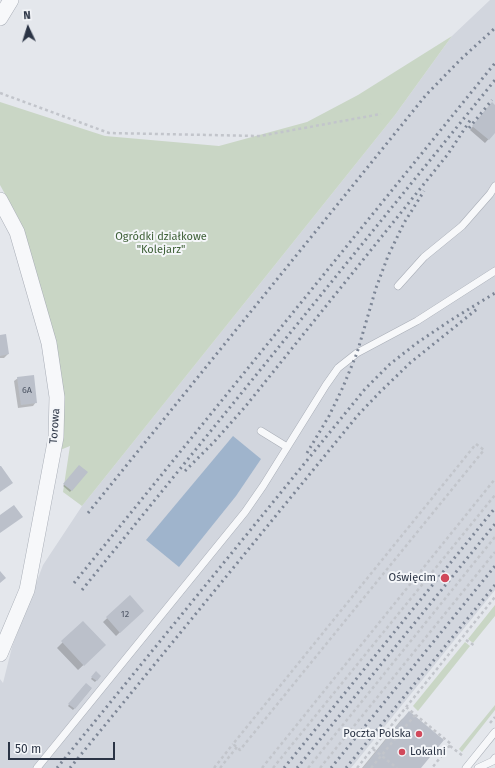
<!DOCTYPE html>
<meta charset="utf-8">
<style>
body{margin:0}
#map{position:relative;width:495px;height:768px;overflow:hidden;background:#e4e7ec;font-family:"Fira Sans",sans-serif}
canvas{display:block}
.north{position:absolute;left:8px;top:8px;width:40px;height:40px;-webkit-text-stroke:3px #f4f6f9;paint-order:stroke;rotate:356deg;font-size:11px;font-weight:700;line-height:16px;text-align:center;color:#2b3445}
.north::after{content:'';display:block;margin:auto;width:14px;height:18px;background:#2b3445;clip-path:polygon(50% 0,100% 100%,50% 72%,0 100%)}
.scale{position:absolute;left:8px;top:742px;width:107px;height:18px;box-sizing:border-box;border:2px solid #2b3445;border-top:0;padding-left:5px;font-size:12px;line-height:14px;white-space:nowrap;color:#2b3445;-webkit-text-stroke:3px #f4f6f9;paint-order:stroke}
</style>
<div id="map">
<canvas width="495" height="768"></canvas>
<div class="north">N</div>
<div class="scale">50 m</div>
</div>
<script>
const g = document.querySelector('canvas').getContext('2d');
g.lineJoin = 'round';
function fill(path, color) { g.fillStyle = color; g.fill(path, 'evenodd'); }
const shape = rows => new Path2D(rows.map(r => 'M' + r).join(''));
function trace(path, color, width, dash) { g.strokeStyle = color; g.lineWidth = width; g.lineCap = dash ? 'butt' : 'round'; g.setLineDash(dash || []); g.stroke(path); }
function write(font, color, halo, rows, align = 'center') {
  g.font = font + ' "Fira Sans",sans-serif'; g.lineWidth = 4; g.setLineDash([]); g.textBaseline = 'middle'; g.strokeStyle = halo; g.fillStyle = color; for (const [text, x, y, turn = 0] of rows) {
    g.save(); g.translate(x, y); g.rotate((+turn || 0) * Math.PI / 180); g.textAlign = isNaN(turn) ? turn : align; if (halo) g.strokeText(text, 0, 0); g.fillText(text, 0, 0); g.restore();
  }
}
fill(shape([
 [490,0,495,0,495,590,351,768,0,768,0,679,3,683,12,647,43,565,82,506,395,115,452,36]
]), '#d2d6de');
fill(shape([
 [452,36,395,115,82,506,63,492,70,446,60,450,64,421,59,372,42,292,20,221,0,185,0,102,105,136,219,146,307,122,358,95],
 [495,605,495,616,473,643,468,639],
 [465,642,470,646,418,711,413,706],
 [495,705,495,710,462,752,459,749]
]), '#c9d6c5');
fill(shape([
 [233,436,261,459,236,496,179,567,146,540]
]), '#9fb4cc');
fill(shape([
 [495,106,495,132,485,143,470,130,489,107],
 [0,336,8,354,4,358,0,358],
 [18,378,36,402,33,406,18,408,14,381],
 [79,466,86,472,70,492,63,486],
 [130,597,142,611,116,636,103,622],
 [83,622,105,645,78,670,57,648],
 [96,672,100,676,95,682,91,679],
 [84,686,91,689,73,710,68,706],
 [409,713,420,768,362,768,401,720]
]), '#0003');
fill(shape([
 [492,102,495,105,495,133,489,140,472,126],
 [6,334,9,354,0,356,0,335],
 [34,375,37,403,21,405,17,377],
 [79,465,88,472,72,491,63,484],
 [0,466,1,466,13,483,0,492],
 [14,505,23,517,0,533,0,515],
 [0,571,6,578,0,583],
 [130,595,144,611,120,633,106,617],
 [83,621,106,645,84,666,61,641],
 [96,671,101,676,97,681,91,677],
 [86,683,92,688,75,709,68,704],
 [409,711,444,740,421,768,363,768]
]), '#bbc0ca');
const service = shape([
 [398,286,424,257,462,226,490,194,495,186],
 [261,431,287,447],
 [37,768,245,512,263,486,326,385,338,368,357,353,417,321,495,271],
 [466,768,495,732],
 [478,768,493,761,495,758]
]);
const minor = shape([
 [0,18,11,0],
 [0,200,17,232,49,343,57,397,56,437,27,590,0,654]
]);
trace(service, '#a9aeb7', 8);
trace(minor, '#a9aeb7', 16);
trace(shape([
 [0,93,109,133,260,136,381,114],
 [476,444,484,450,240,750,233,744,476,444],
 [466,640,475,646],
 [406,707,451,744,432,768],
 [490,723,495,717],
 [450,746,463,756],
 [373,749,397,768],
 [214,768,233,744],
 [220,768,237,747],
 [262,768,495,479],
 [273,768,495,495],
 [308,768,495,537],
 [320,768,495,552],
 [357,768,495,597],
 [371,768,415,715]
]), '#c2c5cb', 2.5, [3, 3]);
trace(service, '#f7f8fa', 7);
trace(minor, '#f7f8fa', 15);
trace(shape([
 [469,128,492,100],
 [307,453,329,416,343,387,357,353,376,288,388,256,404,223,424,191],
 [185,471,214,442,245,407,448,154,471,119],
 [88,513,426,95,461,59,495,28],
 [74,583,495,63],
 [82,590,495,80],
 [57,768,365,389,390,364,417,343,451,320,495,293],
 [70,768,358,415,380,392,410,363,477,309],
 [284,768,495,508],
 [297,768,495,524],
 [331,768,495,566],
 [346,768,495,585]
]), '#7d8696', 3, [2, 4]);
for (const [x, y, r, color] of [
 [445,578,5,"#d1495b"],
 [419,734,4,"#d1495b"],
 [402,752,4,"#d1495b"]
]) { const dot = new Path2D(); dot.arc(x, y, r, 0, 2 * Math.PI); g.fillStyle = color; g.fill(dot); trace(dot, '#f4f6f9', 1.5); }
write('9px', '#4f5766', null, [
 ["6A",27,390],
 ["12",125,614]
]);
write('11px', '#3f6138', '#f4f6f9', [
 ["Ogródki działkowe",161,237],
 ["\"Kolejarz\"",161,250]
]);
write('11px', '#2b3445', '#f4f6f9', [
 ["Torowa",55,426,-86]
]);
write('11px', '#2b3445', '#f4f6f9', [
 ["Oświęcim",436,578],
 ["Poczta Polska",411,734],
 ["Lokalni",410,752,"left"]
], 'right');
</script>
